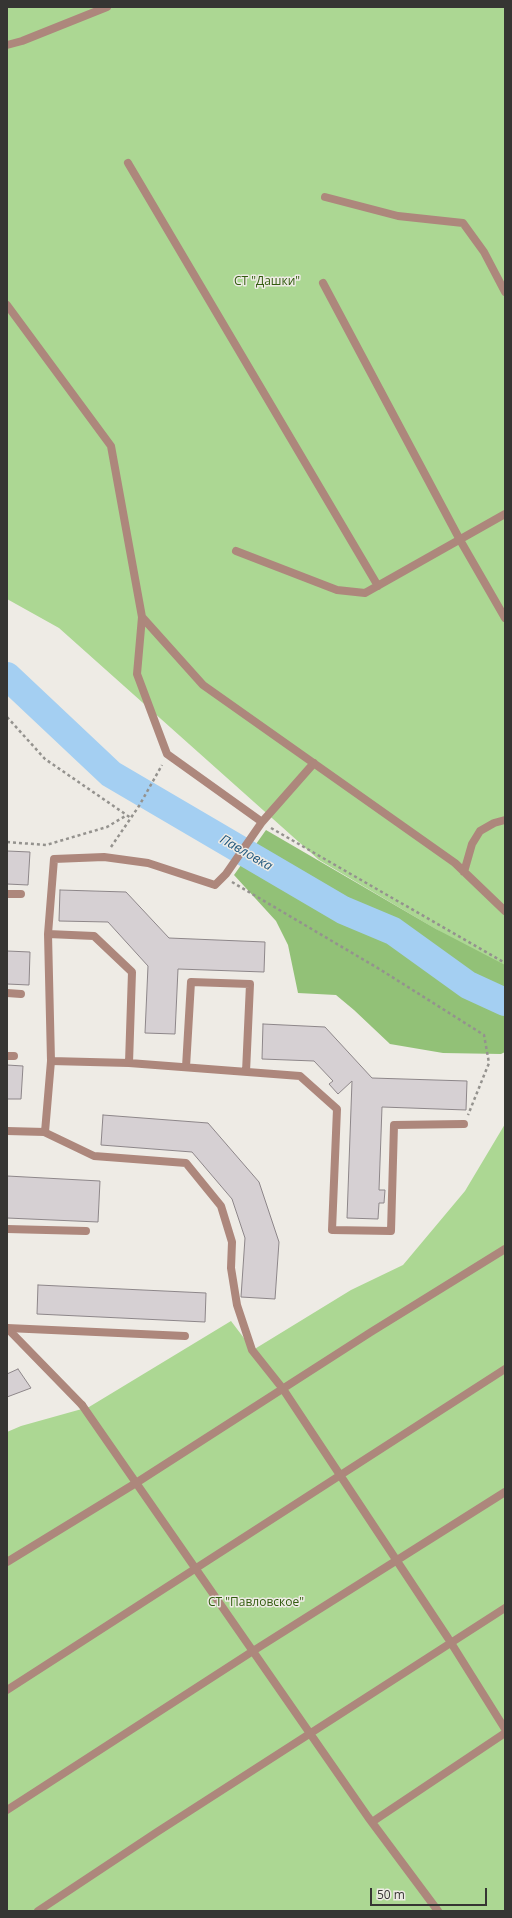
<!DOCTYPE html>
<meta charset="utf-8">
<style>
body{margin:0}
#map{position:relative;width:512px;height:1918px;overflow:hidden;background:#eeebe5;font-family:"Open Sans",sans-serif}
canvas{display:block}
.frame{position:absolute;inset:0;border:8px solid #363533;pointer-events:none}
.scale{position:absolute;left:370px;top:1888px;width:117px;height:18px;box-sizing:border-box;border:2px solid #363533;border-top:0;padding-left:5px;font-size:12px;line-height:14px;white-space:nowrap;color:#363533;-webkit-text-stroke:3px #eeebe5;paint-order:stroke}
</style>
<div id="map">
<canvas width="512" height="1918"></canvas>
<div class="frame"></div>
<div class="scale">50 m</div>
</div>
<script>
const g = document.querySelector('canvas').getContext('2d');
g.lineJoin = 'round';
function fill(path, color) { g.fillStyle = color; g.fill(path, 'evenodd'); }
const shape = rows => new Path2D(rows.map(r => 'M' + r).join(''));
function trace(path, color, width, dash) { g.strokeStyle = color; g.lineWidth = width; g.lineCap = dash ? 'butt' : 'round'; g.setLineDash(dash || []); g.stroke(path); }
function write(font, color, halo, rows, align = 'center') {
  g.font = font + ' "Open Sans",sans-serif'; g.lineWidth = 3; g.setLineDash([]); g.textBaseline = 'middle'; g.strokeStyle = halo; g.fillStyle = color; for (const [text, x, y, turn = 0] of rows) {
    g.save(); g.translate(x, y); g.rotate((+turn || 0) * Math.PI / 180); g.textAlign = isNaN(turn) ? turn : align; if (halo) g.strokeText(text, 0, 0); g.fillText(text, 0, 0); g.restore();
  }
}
fill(shape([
 [7,7,505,7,505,970,319,860,59,628,7,599],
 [505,1124,505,1911,7,1911,7,1432,21,1426,89,1407,231,1321,253,1350,351,1290,403,1265,465,1191]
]), '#acd793');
fill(shape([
 [266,830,436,929,505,965,505,1052,501,1054,443,1053,390,1044,354,1010,336,995,298,993,288,945,276,921,234,875]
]), '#92c177');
trace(shape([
 [7,676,111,774,343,910,393,931,468,985,505,1002]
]), '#a4cff2', 28);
const building = shape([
 [7,851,30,852,28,885,7,884,7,851],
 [60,890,126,892,169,938,265,942,264,972,178,969,175,1034,145,1033,148,966,108,922,59,921,60,890],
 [7,951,30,952,29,985,7,984,7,951],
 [263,1024,325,1027,372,1078,467,1081,466,1110,382,1107,379,1190,385,1190,384,1203,379,1203,378,1219,347,1218,352,1081,338,1094,329,1084,333,1081,314,1061,262,1059,263,1024],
 [7,1065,23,1066,21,1099,7,1099,7,1065],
 [103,1115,208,1123,259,1182,279,1242,275,1299,241,1297,245,1238,232,1199,192,1152,101,1145,103,1115],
 [7,1176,100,1181,98,1222,7,1218,7,1176],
 [38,1285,206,1293,205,1322,37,1314,38,1285],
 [18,1369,31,1388,7,1397,7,1374,18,1369]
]);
fill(building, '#d6d0d3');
trace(building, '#8d8689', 1);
trace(shape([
 [7,717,45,759,131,818],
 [271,828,505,963],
 [7,842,46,845,107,827,127,815],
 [111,847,139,806,162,765],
 [232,882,381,970,484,1035,489,1063,468,1115]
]), '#94928e', 2.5, [3, 3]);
trace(shape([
 [7,45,22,41,107,7],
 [128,163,378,586],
 [325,197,398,216,463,223,484,252,505,292],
 [323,283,460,540,505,618],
 [7,305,111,446,142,617,203,685,455,863,505,911],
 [236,551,337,590,365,593,505,514],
 [142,617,137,674,167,754,262,822],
 [314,763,262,822,226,874,215,885,148,863,104,857,54,859,48,934,51,1061,129,1063,300,1076,337,1109,332,1230,391,1231,394,1125,464,1124],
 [464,872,472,844,480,831,494,823,505,820],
 [7,894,21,894],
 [48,934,94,936,132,972,129,1063],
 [7,993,21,994],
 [7,1056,14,1056],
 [186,1067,191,982,250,984,246,1072],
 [44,1132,94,1156,186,1163,221,1206,232,1242,231,1268,237,1305,252,1350,283,1389,448,1638,505,1729],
 [7,1229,86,1231],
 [7,1328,185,1336],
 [82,1405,368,1817,438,1911],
 [7,1562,136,1483,371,1332,505,1249],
 [7,1690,505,1369],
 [7,1810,253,1651,505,1492],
 [372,1822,505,1733],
 [38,1911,157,1832,505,1608]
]), '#ad877c', 8);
trace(shape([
 [7,1131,45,1132,51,1061],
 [7,1328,82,1405]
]), '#ad877c', 8);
write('12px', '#315b0d', '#eeebe5', [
 ["СТ \"Дашки\"",267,282],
 ["СТ \"Павловское\"",256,1603]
]);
write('italic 13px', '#21587e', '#eeebe5', [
 ["Павловка",246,853,30]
]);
</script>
